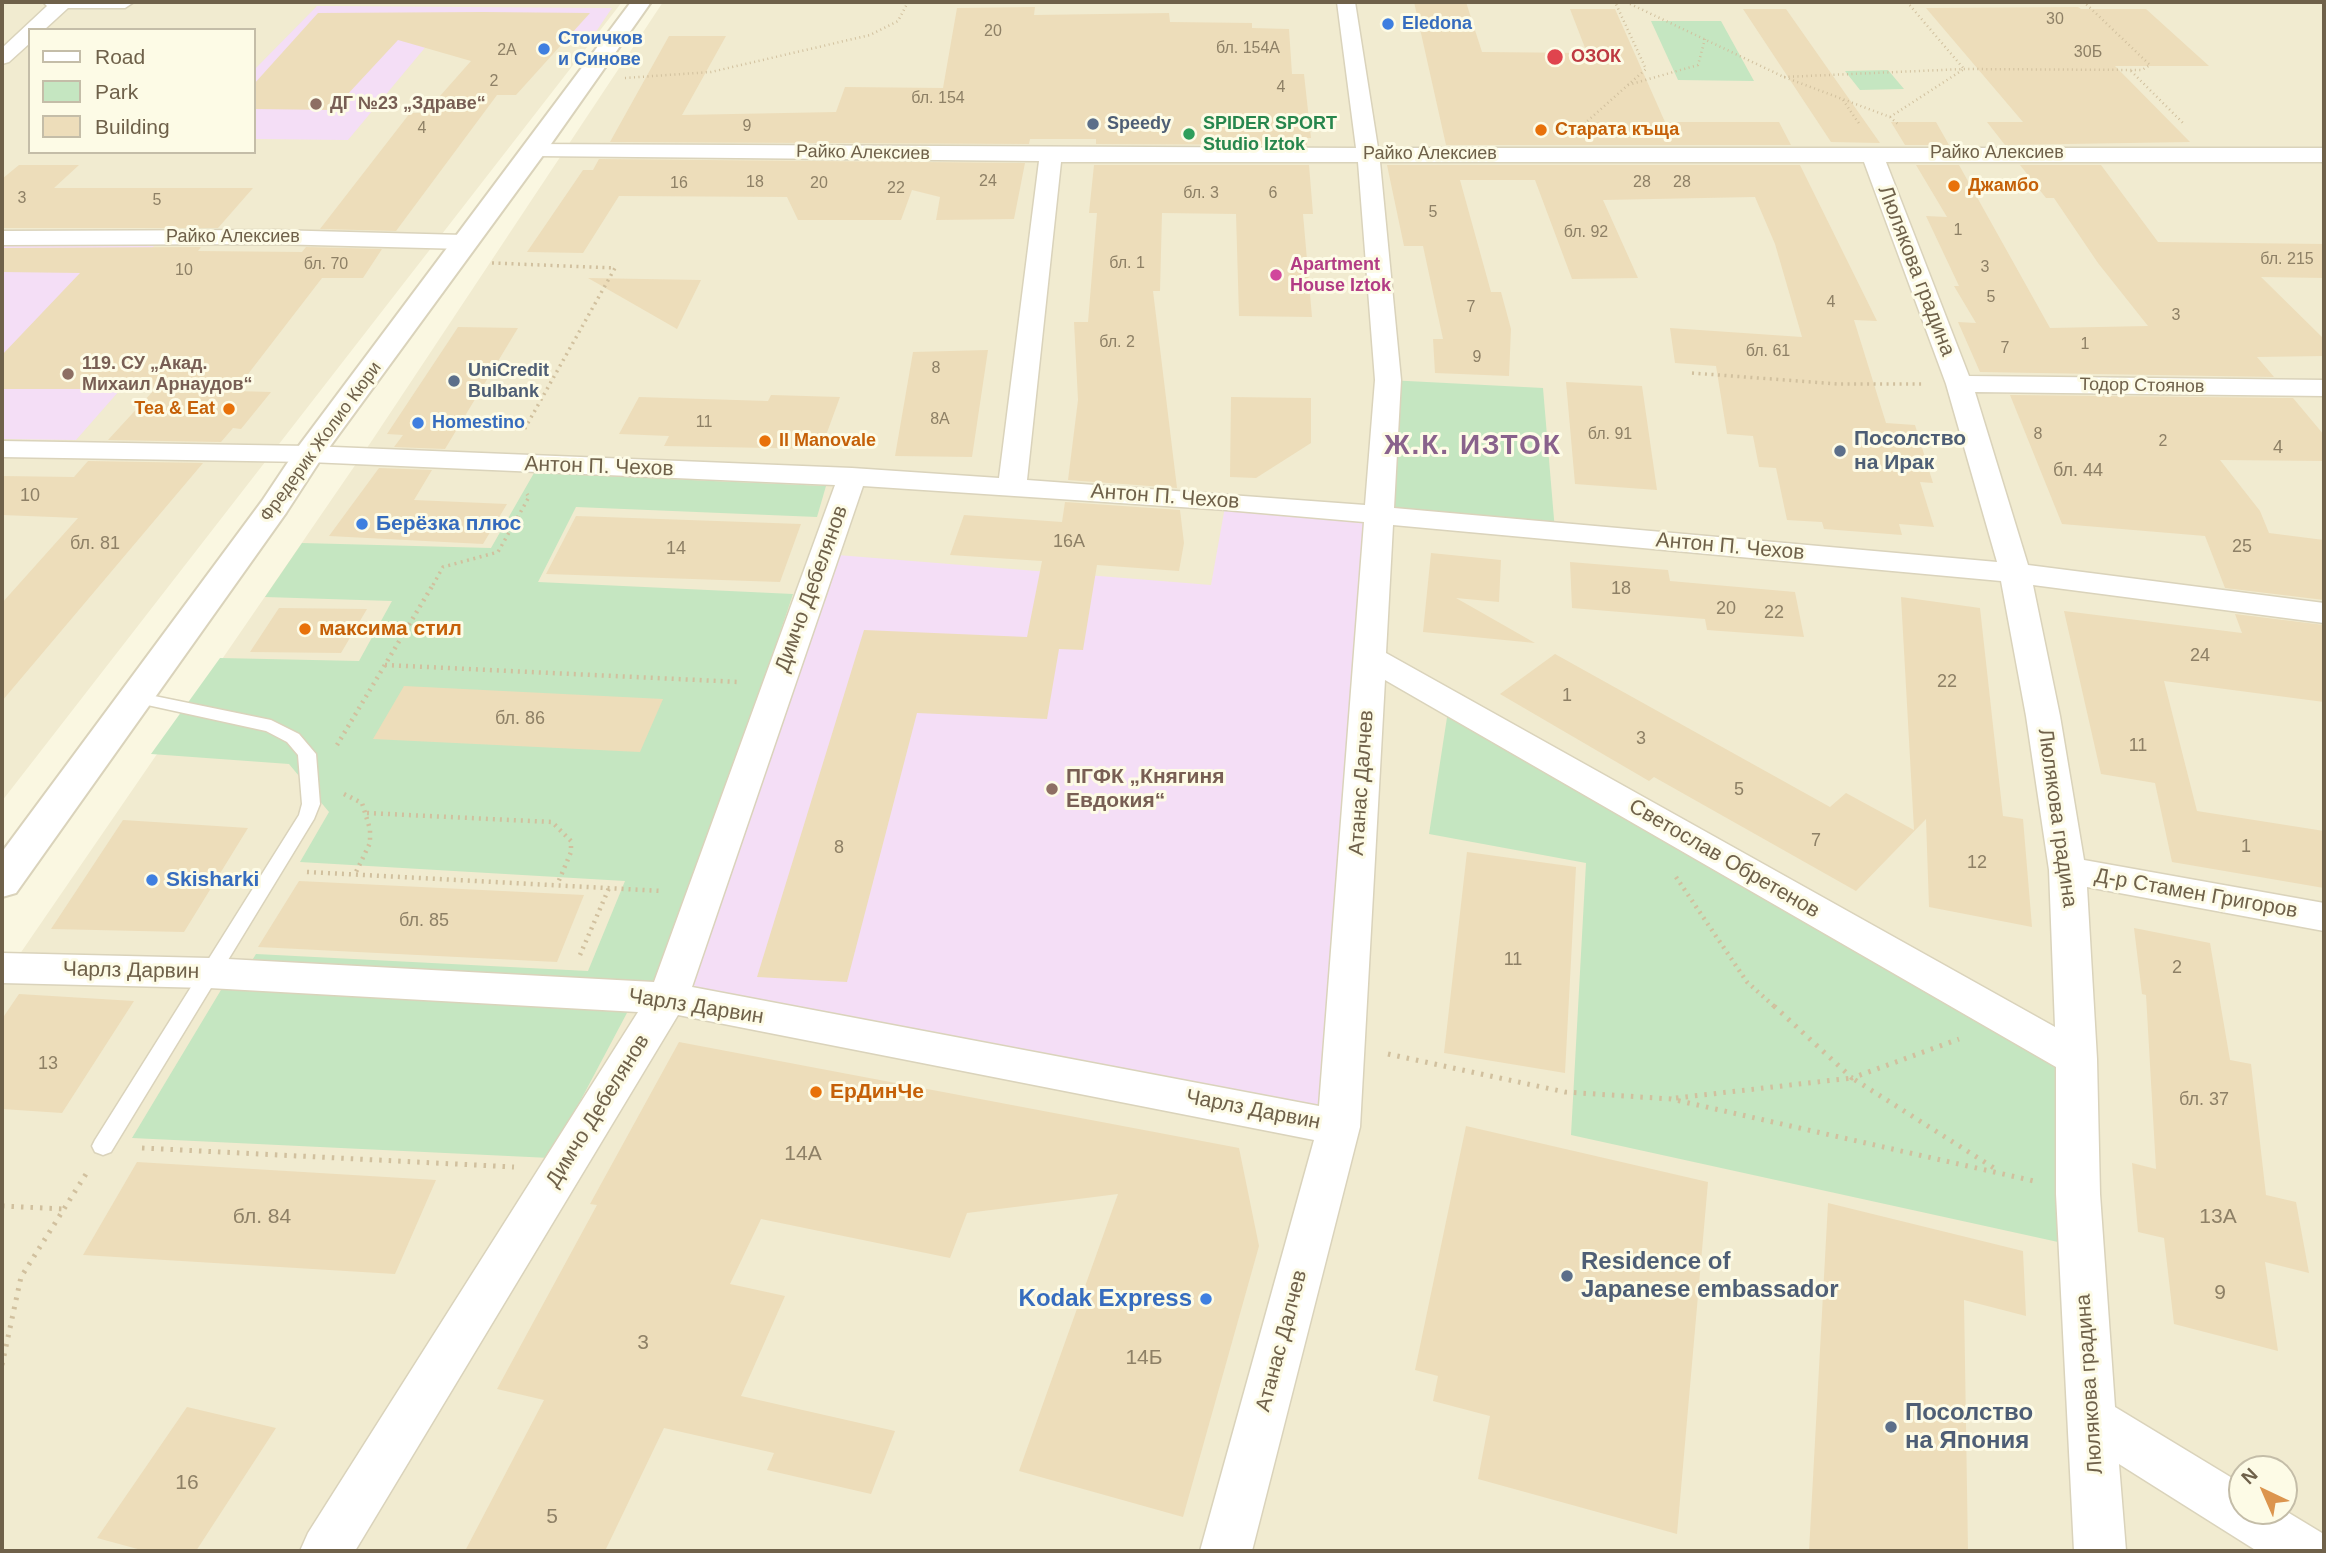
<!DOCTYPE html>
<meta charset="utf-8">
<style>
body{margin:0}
#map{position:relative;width:2326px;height:1553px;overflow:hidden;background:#faf7e1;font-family:Helvetica,sans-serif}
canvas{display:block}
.frame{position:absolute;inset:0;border:4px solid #6f614a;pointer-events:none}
.legend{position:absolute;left:28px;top:28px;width:228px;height:126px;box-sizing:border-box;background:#fdfbe6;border:2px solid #c4bda8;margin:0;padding:9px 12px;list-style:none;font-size:21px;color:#6f614a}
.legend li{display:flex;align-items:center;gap:14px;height:35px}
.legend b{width:35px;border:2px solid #c4bda8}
.north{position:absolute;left:2228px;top:1455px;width:70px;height:70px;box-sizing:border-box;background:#fdfbe6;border:2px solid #c4bda8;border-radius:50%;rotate:316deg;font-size:19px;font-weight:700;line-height:28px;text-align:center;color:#6f614a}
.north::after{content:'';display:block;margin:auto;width:24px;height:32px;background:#dc954e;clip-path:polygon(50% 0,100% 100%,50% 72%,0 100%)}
</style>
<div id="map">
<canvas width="2326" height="1553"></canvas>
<div class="frame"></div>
<ul class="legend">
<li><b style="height:9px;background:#fff"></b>Road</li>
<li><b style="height:19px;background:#c5e6c1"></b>Park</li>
<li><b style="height:19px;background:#edddba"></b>Building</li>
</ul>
<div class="north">N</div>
</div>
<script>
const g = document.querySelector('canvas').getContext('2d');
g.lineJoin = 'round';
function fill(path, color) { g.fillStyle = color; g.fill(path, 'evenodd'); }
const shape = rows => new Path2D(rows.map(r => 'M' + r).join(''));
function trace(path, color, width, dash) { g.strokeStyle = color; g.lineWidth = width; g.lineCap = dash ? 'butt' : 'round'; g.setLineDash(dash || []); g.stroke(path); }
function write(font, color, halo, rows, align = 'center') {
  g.font = font + ' Helvetica,sans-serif'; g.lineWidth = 6; g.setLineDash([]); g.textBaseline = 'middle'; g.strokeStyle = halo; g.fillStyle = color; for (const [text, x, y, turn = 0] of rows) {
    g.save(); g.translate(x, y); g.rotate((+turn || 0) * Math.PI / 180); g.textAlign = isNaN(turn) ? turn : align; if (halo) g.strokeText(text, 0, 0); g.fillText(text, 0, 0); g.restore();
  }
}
fill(shape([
 [2,2,622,2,2,801],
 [30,30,254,30,254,152,30,152],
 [663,2,2324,2,2324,1551,2,1551,2,980,371,442],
 [2242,1469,2284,1469,2284,1511,2242,1511]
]), '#f1ebd0');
fill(shape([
 [317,6,612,8,591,39,433,38,348,140,254,139,254,70],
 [2,244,154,246,96,306,192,308,76,440,2,439],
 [1226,501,1381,515,1339,1127,668,998,825,554,1211,585]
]), '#f4def6');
fill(shape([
 [1651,21,1721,21,1754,81,1678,80],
 [1888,70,1904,89,1860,90,1845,71],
 [1388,380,1543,388,1555,531,1381,515],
 [534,473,826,486,817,517,576,507,538,582,793,594,660,990,248,967,256,954,588,971,625,881,300,862,329,812,289,764,151,754,220,658,359,661,392,601,265,597,302,543,491,548],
 [1448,711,2055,1062,2058,1242,1571,1135,1586,863,1429,834],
 [224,985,628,1011,550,1158,132,1138]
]), '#c5e6c1');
fill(shape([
 [1414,2,1466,2,1482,52,1587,53,1570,9,1615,9,1665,122,1779,122,1791,145,1446,145],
 [1035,7,1034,15,1169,13,1170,22,1252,23,1252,28,1289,29,1292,74,1304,74,1311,138,1306,138,1307,145,1096,144,1096,139,1030,139,1029,144,610,142,669,36,726,36,682,115,836,112,845,87,943,88,957,8],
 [2078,7,2081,9,2146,9,2209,66,2115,66,2190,142,2005,145,1987,122,2023,122,1926,8],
 [1743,9,1786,9,1880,143,1831,142],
 [318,13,483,12,590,13,516,95,497,95,396,231,320,229,410,113,425,113,471,61,398,40,333,110,254,109,254,84],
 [1891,122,1936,122,1949,145,1905,145],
 [599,159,1025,163,1014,219,936,220,940,197,912,190,901,220,798,220,787,197,619,196,583,253,527,252,583,170,593,170],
 [19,165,79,165,54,188,253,188,218,228,2,228,2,179],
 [1094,165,1309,165,1313,214,1303,214,1312,317,1239,316,1236,214,1162,213,1160,291,1153,291,1177,488,1068,480,1078,400,1074,322,1088,322,1097,213,1089,213],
 [1387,165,1800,165,1877,321,1854,320,1886,423,1915,425,1933,483,1920,482,1934,527,1899,524,1902,535,1824,529,1822,522,1787,520,1776,468,1759,467,1753,436,1727,434,1716,366,1675,363,1670,328,1802,337,1775,244,1755,197,1603,200,1638,278,1572,279,1535,180,1460,180,1491,292,1501,292,1511,329,1509,376,1435,373,1433,339,1443,339,1423,246,1404,246],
 [1916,165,1959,165,2050,328,2148,326,2098,263,2054,198,2046,198,2020,165,2101,165,2158,242,2324,244,2324,278,2261,277,2324,339,2324,356,2257,357,2274,377,1980,372,1958,322,1976,323,1954,286,1959,286,1926,216,1947,217],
 [201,247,198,251,302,252,306,247,382,249,363,278,322,278,235,391,271,392,241,429,233,428,221,442,108,440,155,389,2,389,2,355,80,273,2,272,2,248],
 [588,278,701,280,677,329],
 [458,327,518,328,445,449,394,447,403,435,387,434],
 [988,350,972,457,895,456,913,352],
 [1566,382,1642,386,1657,490,1575,484],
 [771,395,840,397,821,449,664,446,669,436,619,434,639,397,768,401],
 [2010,395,2293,398,2324,435,2324,461,2220,460,2260,511,2269,533,2324,540,2324,600,2225,588,2205,536,2062,524],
 [1231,397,1311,398,1311,443,1256,478,1230,477],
 [88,461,203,463,2,701,2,603,78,518,2,515,2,476,74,477],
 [379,468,432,470,414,500,507,504,483,544,329,536],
 [1065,502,1180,510,1184,543,1179,571,1097,565,1083,650,1059,649,1047,719,917,713,847,982,757,977,864,630,1027,637,1042,561,950,555,964,515,1062,522],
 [576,516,801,524,780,582,546,574],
 [1431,553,1501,560,1499,602,1456,598,1535,643,1423,632],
 [1570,562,1668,570,1670,581,1795,592,1804,637,1707,630,1705,619,1572,608],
 [1901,597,1980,608,2003,816,2023,819,2032,927,1929,907,1926,819,1856,891,1654,777,1649,781,1500,694,1555,654,1830,807,1846,793,1914,830],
 [279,608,367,609,341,653,250,652],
 [2064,611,2242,633,2235,614,2324,625,2324,702,2164,681,2197,811,2324,831,2324,888,2172,862,2155,783,2101,774],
 [404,686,663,699,640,752,373,739],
 [123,820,248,828,184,932,51,929],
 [1467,852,1576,867,1565,1073,1444,1053],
 [299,881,584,895,557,962,258,947],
 [2134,928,2210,943,2230,1060,2251,1064,2266,1195,2296,1202,2309,1273,2265,1262,2278,1351,2174,1324,2164,1238,2138,1232,2132,1163,2156,1169,2146,995,2142,994],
 [19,994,134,1001,62,1113,2,1109,2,1019],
 [679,1042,1239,1148,1259,1246,1183,1517,1019,1471,1118,1194,967,1213,950,1258,761,1219,730,1284,785,1296,741,1396,895,1431,871,1494,767,1470,774,1453,664,1428,605,1551,465,1551,544,1400,497,1389,597,1205,590,1204],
 [1466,1126,1708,1182,1677,1534,1478,1479,1490,1416,1433,1401,1438,1376,1415,1370],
 [137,1162,436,1180,395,1274,83,1255],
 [1828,1203,2023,1251,2026,1316,1964,1300,1968,1551,1809,1551],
 [187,1407,276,1428,196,1551,145,1551,97,1538]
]), '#edddba');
const service = shape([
 [135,692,271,720,299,734,316,754,320,804,314,819,111,1152,103,1155,95,1152,92,1146,95,1140,299,815,302,804,298,755,287,742,266,731,129,701,127,697,135,692]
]);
const minor = shape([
 [43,2,134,2,125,8,68,8,44,30,30,30,30,43,9,62,2,64,2,48,47,6,43,2],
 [1337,2,1355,2,1378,148,2324,148,2324,162,1886,162,1969,376,2324,380,2324,396,1975,392,2028,565,2324,603,2324,623,2033,585,2060,716,2084,860,2324,903,2324,931,2087,887,2097,1059,2100,1194,2115,1407,2242,1484,2242,1511,2284,1510,2322,1533,2324,1551,2257,1551,2119,1464,2126,1551,2074,1551,2056,1194,2056,1067,1385,680,1360,1127,1252,1551,1200,1551,1314,1140,678,1015,355,1551,300,1551,308,1533,638,1012,209,988,2,983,2,953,209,958,654,982,835,485,309,462,2,457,2,441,309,446,852,468,999,478,1039,161,536,156,528,154,525,149,528,144,1356,148,1337,2],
 [1061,162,1358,162,1375,380,1365,505,1027,480,1061,162],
 [1380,162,1864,162,1946,384,1997,562,1394,508,1401,380,1380,162],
 [863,486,1226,510,1364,522,1319,1106,692,987,863,486],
 [1393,525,2001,581,2026,716,2049,870,2055,1027,1386,653,1393,525],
 [273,230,464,235,472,237,476,242,472,247,464,249,273,244,2,245,2,231,273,230]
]);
const tertiary = shape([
 [631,2,651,2,544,154,323,456,286,513,16,893,2,897,2,852,262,501,298,447,631,2]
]);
trace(service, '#dad3bb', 3);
trace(minor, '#dad3bb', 3);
trace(tertiary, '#dad3bb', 4);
trace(shape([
 [1626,2,1784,77,1890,117,1899,125],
 [2131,71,2184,124],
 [1784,77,1964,69,2142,70,2150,65,2084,2],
 [625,78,711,72,870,35,898,21,908,2],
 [1628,85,1698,65,1705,39],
 [1843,100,1860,125],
 [1890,117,1964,69,1907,2],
 [1584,124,1646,69,1615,2]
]), '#d1c09e', 2.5, [1, 3.5]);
trace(shape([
 [492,263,615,268,524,430],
 [1692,373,1838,384,1923,384],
 [433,585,443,567,498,552,529,497,527,494]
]), '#d1c09e', 3.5, [2, 4.5]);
trace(shape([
 [385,665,739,682],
 [337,745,434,583],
 [344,794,362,803,370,829,370,843,355,874],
 [367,813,552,822,571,841,571,852,557,885],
 [307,872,662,891],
 [1676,877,1747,982,1776,1008],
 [580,955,609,888]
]), '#d1c09e', 4.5, [2, 5]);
trace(shape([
 [1774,1006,1852,1078,1959,1039],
 [1388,1054,1565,1092,1671,1099,2034,1181],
 [1676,1098,1852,1078,1994,1168],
 [142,1148,514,1167],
 [2,1206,64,1209],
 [2,1365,21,1277,86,1174]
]), '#d1c09e', 5, [2.5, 7]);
fill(service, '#fff');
fill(minor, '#fff');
fill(tertiary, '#fff');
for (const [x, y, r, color] of [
 [1388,24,7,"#3f7fe0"],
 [544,49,7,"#3f7fe0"],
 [1555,57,9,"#e0444e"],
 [316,104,7,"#8d6e63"],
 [1093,124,7,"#5c6f8a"],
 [1541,130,7,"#e8710a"],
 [1189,134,7,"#2e9e5b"],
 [1954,186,7,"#e8710a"],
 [1276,275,7,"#d1479c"],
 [68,374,7,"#8d6e63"],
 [454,381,7,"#5c6f8a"],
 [229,409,7,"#e8710a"],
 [418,423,7,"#3f7fe0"],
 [765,441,7,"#e8710a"],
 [1840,451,7,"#5c6f8a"],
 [362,524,7,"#3f7fe0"],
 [305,629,7,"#e8710a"],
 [1052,789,7,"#8d6e63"],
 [152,880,7,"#3f7fe0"],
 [816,1092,7,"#e8710a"],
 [1567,1276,7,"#5c6f8a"],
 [1206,1299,7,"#3f7fe0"],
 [1891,1427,7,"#5c6f8a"]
]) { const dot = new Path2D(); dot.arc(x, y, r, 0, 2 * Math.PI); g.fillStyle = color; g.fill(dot); trace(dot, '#fdfbe6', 2.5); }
write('16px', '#8e8066', null, [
 ["30",2055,20],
 ["20",993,32],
 ["бл. 154А",1248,49],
 ["2А",507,51],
 ["30Б",2088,53],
 ["2",494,82],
 ["4",1281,88],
 ["бл. 154",938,99],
 ["9",747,127],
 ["4",422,129],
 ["24",988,182],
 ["18",755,183],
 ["28",1642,183],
 ["28",1682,183],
 ["16",679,184],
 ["20",819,184],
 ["22",896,189],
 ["бл. 3",1201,194],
 ["6",1273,194],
 ["3",22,199],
 ["5",157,201],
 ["5",1433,213],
 ["1",1958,231],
 ["бл. 92",1586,233],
 ["бл. 215",2287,260],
 ["бл. 1",1127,264],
 ["бл. 70",326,265],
 ["3",1985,268],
 ["10",184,271],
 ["5",1991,298],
 ["4",1831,303],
 ["7",1471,308],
 ["3",2176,316],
 ["бл. 2",1117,343],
 ["1",2085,345],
 ["7",2005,349],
 ["бл. 61",1768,352],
 ["9",1477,358],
 ["8",936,369],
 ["8A",940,420],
 ["11",704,423],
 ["бл. 91",1610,435],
 ["8",2038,435],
 ["2",2163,442]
]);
write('bold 18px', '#366cbe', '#fdfbe6', [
 ["Eledona",1402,24],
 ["Стоичков",558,39],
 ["и Синове",558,60],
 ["Homestino",432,423]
], 'left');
write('bold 18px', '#be3a42', '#fdfbe6', [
 ["ОЗОК",1571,57]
], 'left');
write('bold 18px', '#785e54', '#fdfbe6', [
 ["ДГ №23 „Здраве“",330,104],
 ["119. СУ „Акад.",82,364],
 ["Михаил Арнаудов“",82,385]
], 'left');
write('bold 18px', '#4e5e75', '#fdfbe6', [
 ["Speedy",1107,124],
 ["UniCredit",468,371],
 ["Bulbank",468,392]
], 'left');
write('bold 18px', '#27864d', '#fdfbe6', [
 ["SPIDER SPORT",1203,124],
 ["Studio Iztok",1203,145]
], 'left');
write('bold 18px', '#c56008', '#fdfbe6', [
 ["Старата къща",1555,130],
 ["Джамбо",1968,186],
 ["Tea & Eat",215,409,"right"],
 ["Il Manovale",779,441]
], 'left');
write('18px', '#6f614a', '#fdfbe6', [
 ["Райко Алексиев",863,153,1],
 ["Райко Алексиев",1997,153],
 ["Райко Алексиев",1430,154],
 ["Райко Алексиев",233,237],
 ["Тодор Стоянов",2142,386,1],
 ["Фредерик Жолио Кюри",321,442,-54]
]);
write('bold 18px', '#b23c85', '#fdfbe6', [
 ["Apartment",1290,265],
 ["House Iztok",1290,286]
], 'left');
write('18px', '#8e8066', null, [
 ["4",2278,448],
 ["бл. 44",2078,471],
 ["10",30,496],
 ["16А",1069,542],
 ["бл. 81",95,544],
 ["25",2242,547],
 ["14",676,549],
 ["18",1621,589],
 ["20",1726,609],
 ["22",1774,613],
 ["24",2200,656],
 ["22",1947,682],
 ["1",1567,696],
 ["бл. 86",520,719],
 ["3",1641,739],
 ["11",2138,746],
 ["5",1739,790],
 ["7",1816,841],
 ["1",2246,847],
 ["8",839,848],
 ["12",1977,863],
 ["бл. 85",424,921],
 ["11",1513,960],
 ["2",2177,968],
 ["13",48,1064],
 ["бл. 37",2204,1100]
]);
write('21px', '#6f614a', '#fdfbe6', [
 ["Люлякова градина",1916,271,69],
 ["Антон П. Чехов",599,467,2],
 ["Антон П. Чехов",1165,497,4],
 ["Антон П. Чехов",1730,547,5],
 ["Димчо Дебелянов",812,589,-70],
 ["Атанас Далчев",1362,783,-86],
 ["Люлякова градина",2057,818,82],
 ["Светослав Обретенов",1724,859,30],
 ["Д-р Стамен Григоров",2196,894,10],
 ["Чарлз Дарвин",131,971,1],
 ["Чарлз Дарвин",696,1007,9],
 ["Чарлз Дарвин",1253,1110,11],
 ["Димчо Дебелянов",598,1111,-58],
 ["Атанас Далчев",1282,1341,-75],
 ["Люлякова градина",2090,1384,-94]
]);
write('bold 21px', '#4e5e75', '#fdfbe6', [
 ["Посолство",1854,439],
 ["на Ирак",1854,463]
], 'left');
write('bold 21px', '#366cbe', '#fdfbe6', [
 ["Берёзка плюс",376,524],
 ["Skisharki",166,880]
], 'left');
write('bold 21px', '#c56008', '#fdfbe6', [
 ["максима стил",319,629],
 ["ЕрДинЧе",830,1092]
], 'left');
write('bold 21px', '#785e54', '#fdfbe6', [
 ["ПГФК „Княгиня",1066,777],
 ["Евдокия“",1066,801]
], 'left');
write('21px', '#8e8066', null, [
 ["14А",803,1154],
 ["бл. 84",262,1217],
 ["13А",2218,1217],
 ["9",2220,1293],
 ["3",643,1343],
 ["14Б",1144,1358],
 ["16",187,1483],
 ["5",552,1517]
]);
write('bold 24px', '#4e5e75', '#fdfbe6', [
 ["Residence of",1581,1262],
 ["Japanese embassador",1581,1290],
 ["Посолство",1905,1413],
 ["на Япония",1905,1441]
], 'left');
write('bold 24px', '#366cbe', '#fdfbe6', [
 ["Kodak Express",1192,1299]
], 'right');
g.letterSpacing = '2px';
write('bold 28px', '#89628c', '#fdfbe6', [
 ["Ж.К. ИЗТОК",1473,446]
]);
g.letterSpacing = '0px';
</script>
